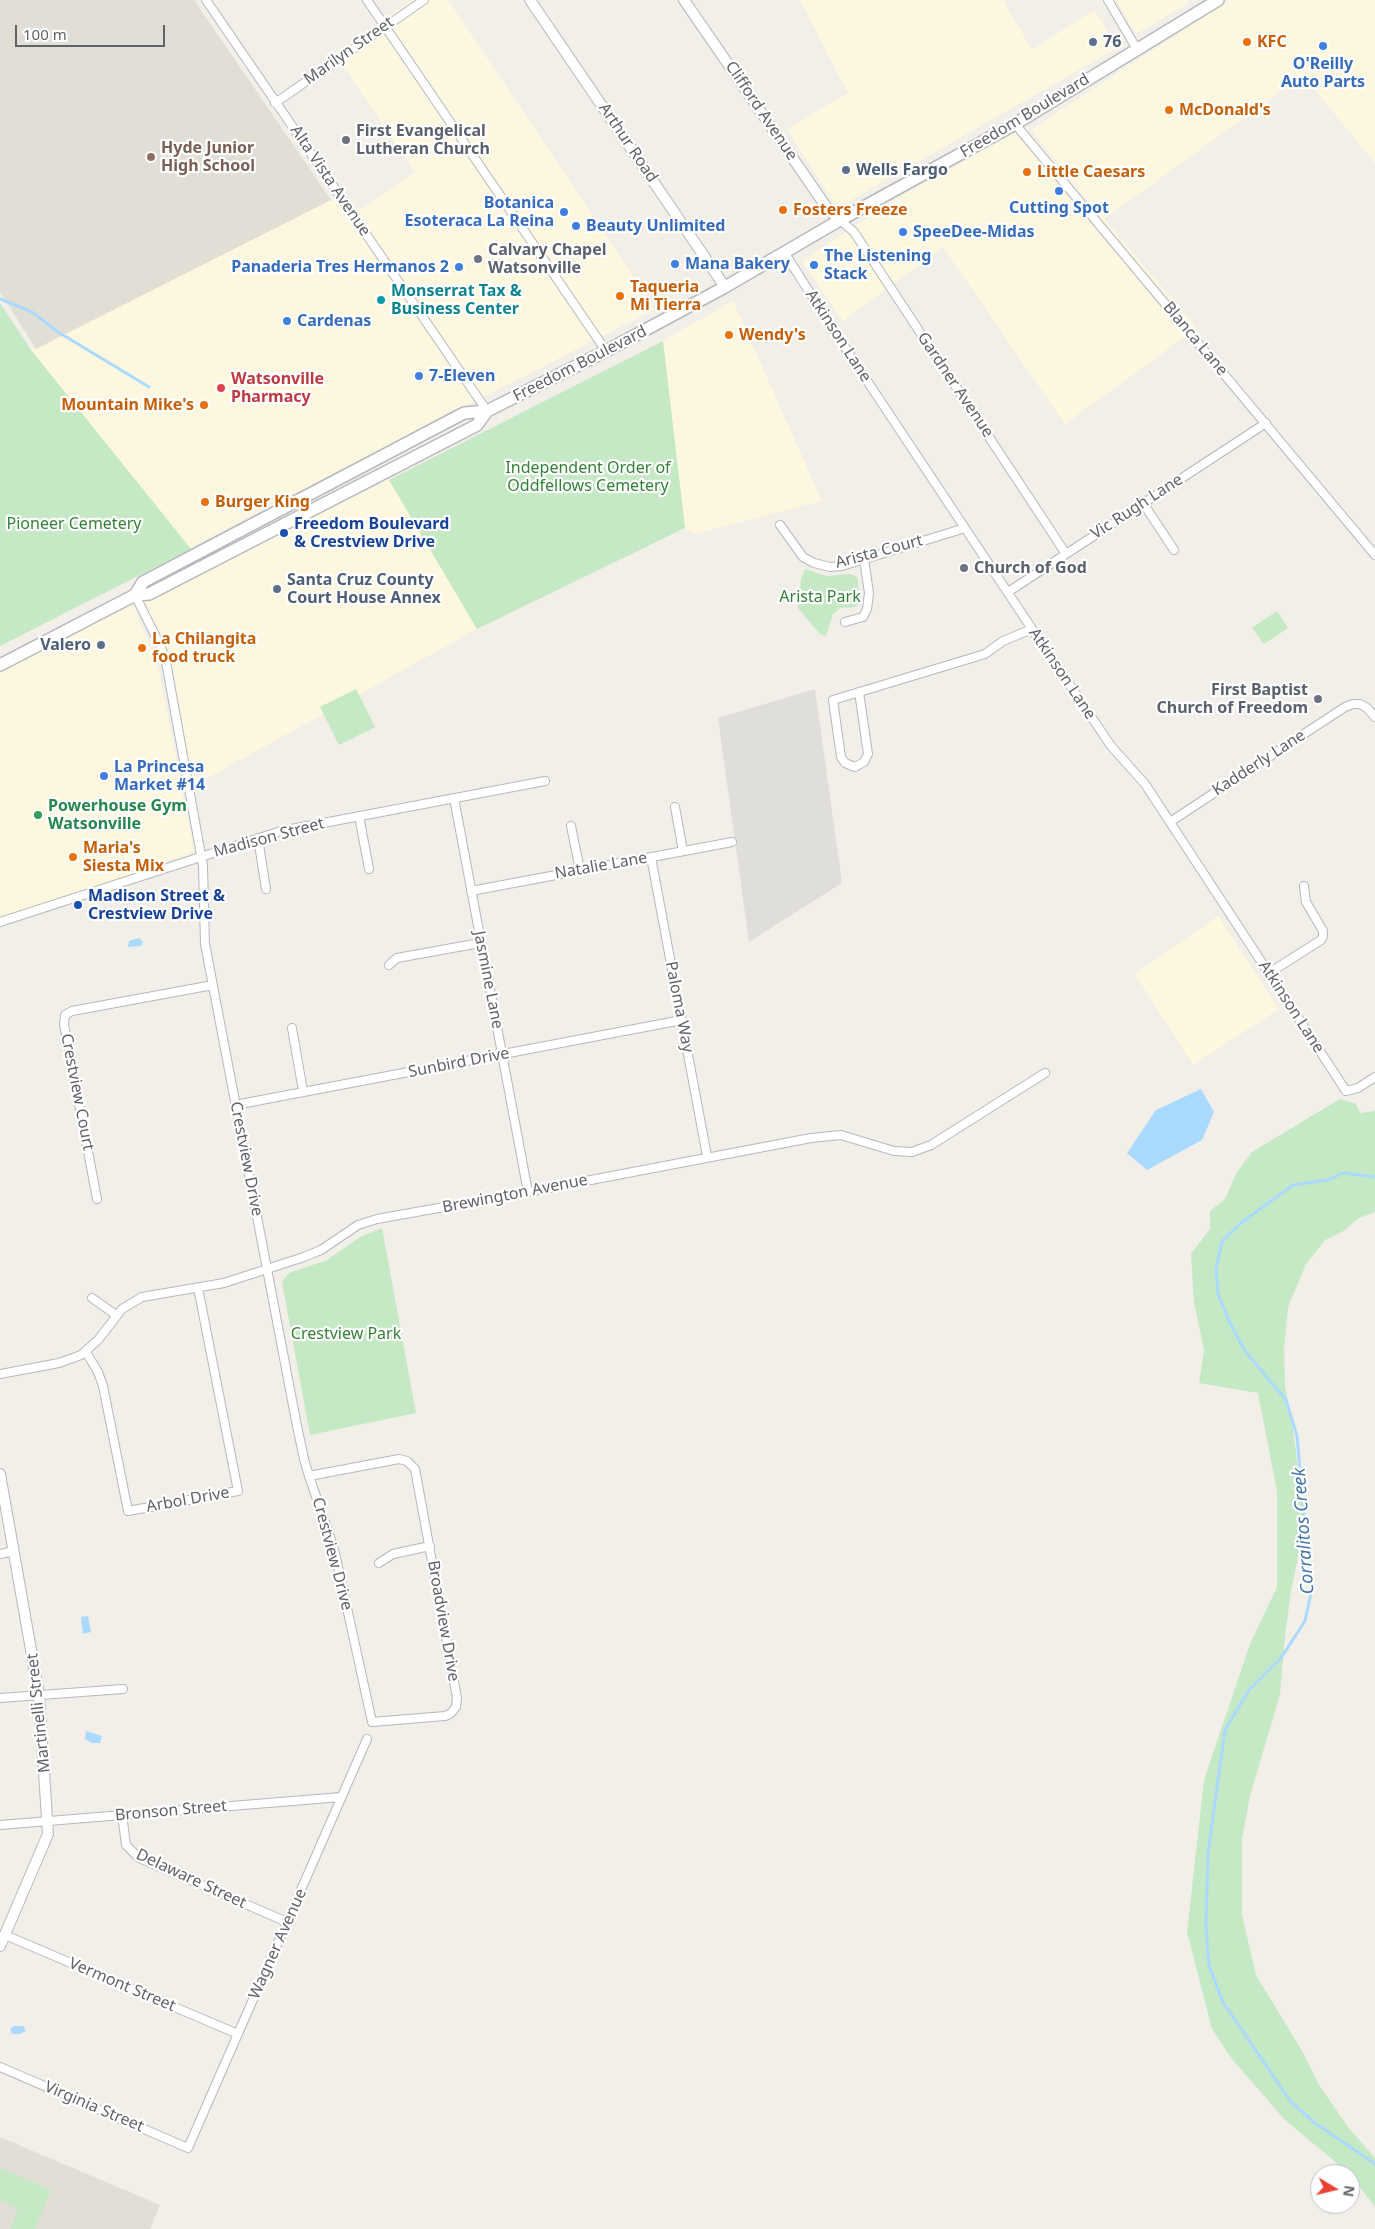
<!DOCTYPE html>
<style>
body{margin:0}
#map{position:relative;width:1375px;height:2229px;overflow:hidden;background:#f1efe8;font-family:"Noto Sans",sans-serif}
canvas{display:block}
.north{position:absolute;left:1310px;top:2164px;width:50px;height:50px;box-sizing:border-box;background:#fff;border:1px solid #bfc1c3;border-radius:50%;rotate:99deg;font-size:14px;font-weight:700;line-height:20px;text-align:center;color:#5f6368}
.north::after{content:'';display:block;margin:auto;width:18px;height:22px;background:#ea4335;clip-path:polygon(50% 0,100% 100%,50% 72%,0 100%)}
.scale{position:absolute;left:15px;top:25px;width:150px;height:22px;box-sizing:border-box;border:2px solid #5f6368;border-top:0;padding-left:6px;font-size:15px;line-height:18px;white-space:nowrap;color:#5f6368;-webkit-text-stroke:4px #fff;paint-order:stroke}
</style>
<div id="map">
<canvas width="1375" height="2229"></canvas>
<div class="north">N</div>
<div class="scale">100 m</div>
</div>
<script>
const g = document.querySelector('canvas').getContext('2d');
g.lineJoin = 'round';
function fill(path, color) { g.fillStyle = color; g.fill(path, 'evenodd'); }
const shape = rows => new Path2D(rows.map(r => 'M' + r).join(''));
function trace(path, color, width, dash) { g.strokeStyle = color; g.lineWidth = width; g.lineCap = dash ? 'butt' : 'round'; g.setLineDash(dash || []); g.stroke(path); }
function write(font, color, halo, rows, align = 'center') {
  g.font = font + ' "Noto Sans",sans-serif'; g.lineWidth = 4.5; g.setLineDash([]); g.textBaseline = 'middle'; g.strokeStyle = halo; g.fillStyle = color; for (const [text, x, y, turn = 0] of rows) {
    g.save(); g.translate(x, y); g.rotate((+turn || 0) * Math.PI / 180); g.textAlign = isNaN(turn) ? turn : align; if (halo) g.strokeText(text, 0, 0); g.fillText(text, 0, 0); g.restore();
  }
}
fill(shape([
 [412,0,448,0,655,309,198,543,191,549,31,350,331,200,362,209,415,172,343,66,330,56],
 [800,0,1003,0,1032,50,1094,10,1119,47,837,208,787,129,848,93],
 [1116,0,1187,0,1189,3,1136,34],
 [1229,0,1375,0,1375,163,1303,75,1104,219,1197,328,1065,424,943,247,843,321,802,261,901,196,1025,127,1095,209,1031,130],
 [733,301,822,501,695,534,685,528,663,341],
 [389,480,477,629,193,786,170,653,137,601],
 [131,601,157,662,194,851,0,925,0,672],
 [1218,916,1279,1009,1193,1065,1135,974]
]), '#fef7e0');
fill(shape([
 [815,689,842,883,749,942,718,718]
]), '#e0deda');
fill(shape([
 [0,0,194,0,331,200,36,349,0,292],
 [0,2137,160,2205,150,2229,0,2229]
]), '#e1ded6');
fill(shape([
 [0,303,31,350,191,549,0,646],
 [663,341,685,528,477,629,389,480],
 [805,569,826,576,850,574,856,576,858,580,859,603,855,607,840,608,833,614,826,636,820,634,798,608,801,579],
 [1277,611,1288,628,1264,644,1252,628],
 [356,689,375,727,339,745,320,707],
 [1340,1099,1356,1104,1360,1113,1375,1111,1375,1212,1359,1218,1342,1232,1325,1240,1306,1264,1288,1307,1284,1349,1285,1386,1292,1421,1303,1509,1300,1548,1291,1591,1285,1636,1280,1694,1250,1796,1242,1839,1242,1915,1256,1975,1302,2051,1319,2085,1348,2127,1375,2158,1375,2207,1350,2174,1285,2120,1232,2059,1212,2029,1187,1932,1204,1780,1250,1644,1277,1587,1277,1491,1258,1393,1199,1383,1204,1350,1194,1302,1191,1254,1210,1229,1210,1211,1225,1199,1237,1172,1252,1152],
 [382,1228,416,1413,310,1435,282,1282,289,1273,327,1260,360,1237],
 [0,2168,51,2190,35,2229,10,2229,18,2210,0,2199]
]), '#c5e8c5');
fill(shape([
 [139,938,143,942,141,946,128,947,129,941],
 [1201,1089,1214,1112,1202,1140,1147,1170,1127,1153,1156,1110],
 [88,1616,91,1632,83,1634,81,1617],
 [86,1731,102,1736,100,1743,92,1743,85,1739],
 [14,2026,23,2026,26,2031,20,2034,12,2034,10,2029]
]), '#aadaff');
trace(shape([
 [0,299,32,312,58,332,149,387],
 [1375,1177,1343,1173,1328,1180,1293,1185,1241,1223,1222,1241,1216,1269,1218,1294,1229,1321,1245,1351,1286,1400,1297,1436,1311,1593,1305,1621,1281,1658,1249,1690,1225,1730,1208,1853,1206,1927,1209,1966,1223,2002,1290,2101,1315,2123,1375,2164]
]), '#aadaff', 3);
const minor = shape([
 [206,0,487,411],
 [367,0,606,351],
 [1108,0,1138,51],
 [275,103,424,0],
 [1015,124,1375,555],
 [840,220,854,232,1066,554],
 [784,252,834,331,1032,629,1111,746,1145,784,1346,1091,1358,1088,1375,1077],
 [1143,503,1174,550],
 [780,525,803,557,814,563,830,567,842,566,965,528],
 [1008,592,1266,423],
 [135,595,160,645,166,662,203,866,205,944,296,1421,304,1459,309,1476,331,1540,335,1553,372,1722,445,1716,450,1714,456,1707,457,1698,415,1469,407,1461,399,1459,309,1476],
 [845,622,863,617,867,609,869,593,864,559],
 [859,692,868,754,864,762,855,767,845,763,841,757,833,700,985,654,1003,641,1032,629],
 [454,798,528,1192],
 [675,807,683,851],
 [359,816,369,869],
 [1170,822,1345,707,1353,704,1360,704,1367,708,1375,717],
 [571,826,580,870],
 [258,838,266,889],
 [651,857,707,1156],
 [471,891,732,842],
 [0,922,281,831,545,781],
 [389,965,397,958,480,943],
 [1269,973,1321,940,1323,936,1323,931,1306,902,1304,886],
 [292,1028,303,1091],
 [235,1105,682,1020],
 [97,1199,64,1024,65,1015,72,1011,213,985],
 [92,1298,116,1315],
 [86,1352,98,1372,103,1386,128,1511,238,1491,198,1288],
 [0,1374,59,1363,81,1355,98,1340,122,1309,142,1297,224,1283,304,1257,321,1250,358,1225,377,1219,528,1192,811,1138,841,1135,894,1151,912,1152,931,1145,1045,1073],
 [0,1554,14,1551],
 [379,1563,393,1554,430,1546],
 [0,1698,123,1689],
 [122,1814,126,1845,139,1858,287,1922],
 [0,1825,341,1797],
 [5,1935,238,2034],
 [0,2067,188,2148,367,1739]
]);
const tertiary = shape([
 [530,0,725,287],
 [684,0,827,208,840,220],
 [0,1474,39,1695,48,1834,0,1946]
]);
const secondary = shape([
 [135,595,143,582,464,413,487,411,606,351,725,287,840,220,1015,124,1218,0],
 [0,665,135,595,149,594,477,425,487,411]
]);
trace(minor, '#b5b8bc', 10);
trace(tertiary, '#b5b8bc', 12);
trace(secondary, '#b6babf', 14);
trace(minor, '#fff', 8);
trace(tertiary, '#fff', 10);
trace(secondary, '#fff', 11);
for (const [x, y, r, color] of [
 [1093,42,5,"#5c6f8a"],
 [1247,42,5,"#e8710a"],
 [1323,46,5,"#3f7fe0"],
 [1169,110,5,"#e8710a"],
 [346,140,5,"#6b7280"],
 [151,157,5,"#8d6e63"],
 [846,170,5,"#5c6f8a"],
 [1027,172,5,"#e8710a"],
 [1059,191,5,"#3f7fe0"],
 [783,210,5,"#e8710a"],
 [564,212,5,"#3f7fe0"],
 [576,226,5,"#3f7fe0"],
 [903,232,5,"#3f7fe0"],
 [478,259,5,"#6b7280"],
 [675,264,5,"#3f7fe0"],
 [814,265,5,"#3f7fe0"],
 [459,267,5,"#3f7fe0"],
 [620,296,5,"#e8710a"],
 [381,300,5,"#0f9aa8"],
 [287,321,5,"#3f7fe0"],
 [729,335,5,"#e8710a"],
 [419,376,5,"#3f7fe0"],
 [221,388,5,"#e0444e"],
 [204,405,5,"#e8710a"],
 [205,502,5,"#e8710a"],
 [284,533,5,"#1a4fb4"],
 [964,568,5,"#6b7280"],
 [277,589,5,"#5c6f8a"],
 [101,645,5,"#5c6f8a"],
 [142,648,5,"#e8710a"],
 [1318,699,5,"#6b7280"],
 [104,776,5,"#3f7fe0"],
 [38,815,5,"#2e9e5b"],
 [73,857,5,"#e8710a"],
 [78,905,5,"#1a4fb4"]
]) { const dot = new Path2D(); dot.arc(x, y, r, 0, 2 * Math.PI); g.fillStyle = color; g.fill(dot); trace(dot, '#fff', 2); }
write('bold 16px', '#4e5e75', '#fff', [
 ["76",1103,42],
 ["Wells Fargo",856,170],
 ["Santa Cruz County",287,580],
 ["Court House Annex",287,598],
 ["Valero",91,645,"right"]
], 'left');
write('bold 16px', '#c56008', '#fff', [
 ["KFC",1257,42],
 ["McDonald's",1179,110],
 ["Little Caesars",1037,172],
 ["Fosters Freeze",793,210],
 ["Taqueria",630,287],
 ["Mi Tierra",630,305],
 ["Wendy's",739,335],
 ["Mountain Mike's",194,405,"right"],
 ["Burger King",215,502],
 ["La Chilangita",152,639],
 ["food truck",152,657],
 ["Maria's",83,848],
 ["Siesta Mix",83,866]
], 'left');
write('16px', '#5f6368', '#fff', [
 ["Marilyn Street",349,51,-35],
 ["Clifford Avenue",761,111,56],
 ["Freedom Boulevard",1025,116,-31],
 ["Arthur Road",628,143,56],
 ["Alta Vista Avenue",330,181,56],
 ["Atkinson Lane",838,336,57],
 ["Blanca Lane",1195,339,50],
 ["Freedom Boulevard",580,364,-27],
 ["Gardner Avenue",955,385,56],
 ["Vic Rugh Lane",1137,507,-33],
 ["Arista Court",879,552,-15],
 ["Atkinson Lane",1062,674,56],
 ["Kadderly Lane",1259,763,-33],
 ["Madison Street",269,838,-15],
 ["Natalie Lane",601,866,-10],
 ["Jasmine Lane",488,980,79],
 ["Paloma Way",679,1007,79],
 ["Atkinson Lane",1291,1007,57],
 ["Sunbird Drive",459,1063,-11],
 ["Crestview Court",77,1092,79],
 ["Crestview Drive",246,1159,79],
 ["Brewington Avenue",515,1194,-11],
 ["Arbol Drive",188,1500,-10],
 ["Crestview Drive",332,1554,75],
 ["Broadview Drive",443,1621,80],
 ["Martinelli Street",39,1713,-96],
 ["Bronson Street",171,1811,-5],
 ["Delaware Street",191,1879,25],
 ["Wagner Avenue",278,1944,-66],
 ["Vermont Street",122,1985,23],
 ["Virginia Street",94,2107,23]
]);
write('bold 16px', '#366cbe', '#fff', [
 ["O'Reilly",1323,64,"center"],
 ["Auto Parts",1323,82,"center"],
 ["Botanica",554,203,"right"],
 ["Esoteraca La Reina",554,221,"right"],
 ["Cutting Spot",1059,208,"center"],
 ["Beauty Unlimited",586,226],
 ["SpeeDee-Midas",913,232],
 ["The Listening",824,256],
 ["Stack",824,274],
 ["Mana Bakery",685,264],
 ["Panaderia Tres Hermanos 2",449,267,"right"],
 ["Cardenas",297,321],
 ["7-Eleven",429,376],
 ["La Princesa",114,767],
 ["Market #14",114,785]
], 'left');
write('bold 16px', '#5b616d', '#fff', [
 ["First Evangelical",356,131],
 ["Lutheran Church",356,149],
 ["Calvary Chapel",488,250],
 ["Watsonville",488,268],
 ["Church of God",974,568],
 ["First Baptist",1308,690,"right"],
 ["Church of Freedom",1308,708,"right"]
], 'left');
write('bold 16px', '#785e54', '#fff', [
 ["Hyde Junior",161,148],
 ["High School",161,166]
], 'left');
write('bold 16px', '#0d838f', '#fff', [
 ["Monserrat Tax &",391,291],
 ["Business Center",391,309]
], 'left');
write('bold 16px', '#be3a42', '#fff', [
 ["Watsonville",231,379],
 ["Pharmacy",231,397]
], 'left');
write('16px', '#348238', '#fff', [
 ["Independent Order of",588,468],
 ["Oddfellows Cemetery",588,486],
 ["Pioneer Cemetery",74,524],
 ["Arista Park",820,597],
 ["Crestview Park",346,1334]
]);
write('bold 16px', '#164399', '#fff', [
 ["Freedom Boulevard",294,524],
 ["& Crestview Drive",294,542],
 ["Madison Street &",88,896],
 ["Crestview Drive",88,914]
], 'left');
write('bold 16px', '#27864d', '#fff', [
 ["Powerhouse Gym",48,806],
 ["Watsonville",48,824]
], 'left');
write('italic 18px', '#4174aa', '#fff', [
 ["Corralitos Creek",1304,1531,-94]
]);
</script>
